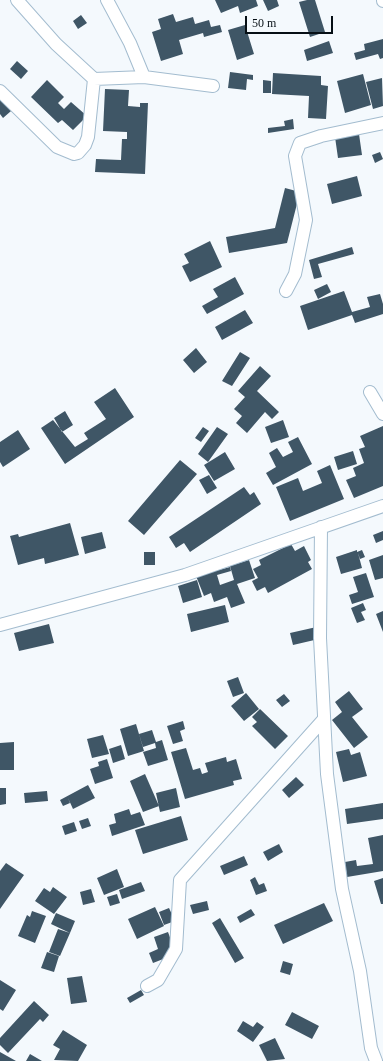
<!DOCTYPE html>
<style>
body{margin:0}
#map{position:relative;width:383px;height:1061px;overflow:hidden;background:#f4f9fd;font-family:"Times New Roman",serif}
canvas{display:block}
.scale{position:absolute;left:245px;top:16px;width:88px;height:18px;box-sizing:border-box;border:2px solid #060f15;border-top:0;padding-left:5px;font-size:12px;line-height:14px;white-space:nowrap;color:#060f15;-webkit-text-stroke:3px #f4f9fd;paint-order:stroke}
</style>
<div id="map">
<canvas width="383" height="1061"></canvas>
<div class="scale">50 m</div>
</div>
<script>
const g = document.querySelector('canvas').getContext('2d');
g.lineJoin = 'round';
function fill(path, color) { g.fillStyle = color; g.fill(path, 'evenodd'); }
const shape = rows => new Path2D(rows.map(r => 'M' + r).join(''));
function trace(path, color, width, dash) { g.strokeStyle = color; g.lineWidth = width; g.lineCap = dash ? 'butt' : 'round'; g.setLineDash(dash || []); g.stroke(path); }
fill(shape([
 [215,0,256,0,258,6,240,13,238,6,221,13],
 [263,0,277,0,279,6,268,11],
 [307,0,315,0,325,32,310,37,299,2],
 [173,14,176,22,193,17,195,24,209,20,211,27,220,25,222,32,204,37,203,33,179,40,183,54,161,61,152,32,161,29,158,19],
 [81,15,87,23,78,29,73,21],
 [245,25,254,54,237,60,228,30],
 [383,39,383,58,380,59,378,54,356,60,354,53,365,50,364,44],
 [329,41,333,53,307,61,304,50],
 [17,61,28,71,21,79,10,69],
 [230,72,253,75,253,80,247,79,246,90,228,88],
 [273,73,321,76,321,85,328,86,326,119,308,118,309,96,272,94],
 [363,74,371,105,345,113,337,81],
 [382,78,383,106,373,109,366,82],
 [47,80,64,97,58,103,64,109,71,102,87,116,73,130,62,120,58,123,31,97],
 [263,80,271,81,271,93,263,93],
 [105,89,129,90,128,106,140,107,140,103,148,103,145,174,95,172,96,159,121,160,122,139,127,139,127,132,103,131],
 [7,94,18,105,3,118,0,114,0,100],
 [293,119,294,129,268,133,268,128,285,126,284,121],
 [358,127,362,155,338,158,334,130],
 [380,152,383,159,375,163,372,155],
 [357,176,362,196,332,204,327,184],
 [285,188,300,192,287,243,229,253,226,237,275,228],
 [210,241,222,267,190,282,182,266,189,263,184,254],
 [352,247,354,254,318,264,322,277,314,279,309,260],
 [235,277,244,294,207,314,202,306,218,297,213,289],
 [327,284,331,292,318,299,314,290],
 [344,291,352,312,370,307,367,297,380,294,383,304,383,314,355,323,352,315,308,330,300,306],
 [245,310,253,323,222,340,215,327],
 [196,348,207,362,194,373,183,360],
 [240,352,250,358,232,386,222,381],
 [260,366,271,376,257,391,279,412,272,419,265,412,247,433,236,423,242,416,234,409,245,397,238,391],
 [115,388,134,417,65,464,41,428,53,420,75,447,88,439,84,433,106,419,94,402],
 [65,411,73,425,62,432,54,418],
 [283,420,289,437,271,443,265,427],
 [383,426,383,486,354,498,346,480,356,476,353,468,364,463,359,449,365,447,360,436],
 [203,427,209,431,201,442,195,438],
 [217,427,228,434,208,462,198,454],
 [18,430,30,449,3,467,0,462,0,442],
 [298,437,312,464,273,485,266,473,276,467,269,453,277,448,283,457,293,452,288,442],
 [353,451,357,464,338,470,334,457],
 [225,452,235,469,214,481,204,465],
 [180,460,197,474,144,535,128,521],
 [330,465,344,499,290,521,276,487,298,478,303,491,322,483,317,471],
 [209,475,217,488,207,494,199,480],
 [244,487,250,495,254,492,261,504,190,552,184,543,176,548,169,537],
 [70,523,79,555,45,564,44,558,18,565,10,536,18,534,19,537],
 [383,531,383,540,376,543,373,535],
 [102,532,106,548,85,554,81,537],
 [291,544,295,551,304,546,311,560,308,562,312,569,268,593,265,587,257,591,252,581,258,578,253,569,261,565,259,560],
 [357,550,357,552,362,550,365,557,360,559,358,553,362,568,341,574,336,557],
 [144,552,155,552,155,565,144,565],
 [383,555,383,578,375,580,369,560],
 [249,560,255,578,237,584,245,603,231,608,227,597,214,602,211,593,204,596,196,576,214,569,215,571,230,567,231,571,217,575,220,585,234,580,230,566],
 [366,573,374,597,352,604,349,595,358,592,353,577],
 [197,580,202,597,183,603,178,586],
 [363,603,366,610,361,612,365,620,357,623,351,608],
 [225,605,229,622,191,632,187,614],
 [383,611,383,632,376,614],
 [49,624,54,643,19,651,14,633],
 [321,626,323,638,293,645,290,633],
 [238,677,244,693,233,697,227,681],
 [349,691,363,709,352,717,368,737,354,748,332,720,342,712,335,702],
 [246,693,259,709,244,721,231,706],
 [284,694,290,701,282,707,276,700],
 [260,709,288,736,275,749,252,726,257,722,252,717],
 [183,721,185,729,180,731,183,741,173,744,167,726],
 [136,724,144,751,128,756,120,729],
 [152,730,156,742,162,740,168,760,148,766,143,752,156,748,155,743,143,747,139,734],
 [103,735,109,754,92,758,87,739],
 [14,742,14,770,0,770,0,743],
 [121,745,125,759,113,763,109,749],
 [186,748,193,770,200,768,202,774,208,772,205,763,226,757,227,762,236,759,242,779,233,781,234,785,185,799,171,752],
 [349,749,351,755,360,752,367,776,343,782,336,752],
 [107,759,113,778,95,784,90,769,99,766,98,762],
 [145,774,159,806,143,812,130,781],
 [296,777,304,785,289,798,282,790],
 [88,785,95,798,73,809,68,798,70,803,63,806,60,800],
 [0,788,6,788,6,804,0,805],
 [176,788,180,807,160,812,156,793],
 [47,791,48,801,25,803,24,793],
 [383,803,383,819,347,824,345,809],
 [129,809,131,815,140,812,145,825,112,836,109,825,116,823,114,814],
 [181,816,188,840,143,854,135,830],
 [88,818,91,826,82,829,79,821],
 [74,822,77,831,65,835,62,826],
 [383,835,383,871,347,877,345,862,356,860,357,866,373,864,368,838],
 [279,844,283,852,268,861,263,852],
 [244,856,248,865,224,875,220,866],
 [6,863,24,875,0,909,0,871],
 [117,869,124,887,104,895,97,878],
 [255,877,259,885,264,883,267,891,256,895,250,880],
 [383,878,383,904,381,904,374,881],
 [141,882,145,891,122,899,119,890],
 [53,887,67,897,54,914,35,901,44,888,50,892],
 [91,889,95,902,83,905,80,892],
 [117,894,120,903,110,906,107,897],
 [207,901,209,910,193,914,190,905],
 [324,903,333,921,283,944,274,925],
 [155,907,164,926,137,939,128,919],
 [169,908,175,921,164,925,159,912],
 [251,909,255,915,240,923,237,917],
 [32,911,46,916,35,943,18,936,27,915,30,917],
 [56,913,75,921,70,933,51,924],
 [220,918,244,958,235,963,212,923],
 [58,929,70,933,60,956,49,952],
 [168,932,176,954,153,963,149,953,158,949,154,937],
 [47,952,59,956,54,972,41,968],
 [283,961,293,964,290,975,280,972],
 [82,976,87,1002,71,1004,67,978],
 [0,980,16,990,3,1011,0,1009],
 [141,990,144,995,130,1003,127,998],
 [34,1001,49,1015,43,1022,40,1019,8,1053,0,1045,0,1038],
 [292,1012,319,1026,312,1039,285,1025],
 [243,1021,253,1027,257,1022,264,1027,253,1042,237,1031],
 [63,1030,87,1045,78,1061,54,1060,60,1049,53,1045],
 [275,1038,285,1059,267,1061,259,1045],
 [0,1052,16,1061,0,1061],
 [30,1054,42,1061,26,1061]
]), '#3f5666');
const street = shape([
 [17,0,56,44,94,79,144,77,213,86],
 [107,0,130,43,144,77],
 [383,0,383,1],
 [0,91,57,147,74,154,78,153,85,145,88,137,94,79],
 [286,291,295,274,306,220,295,156,300,143,321,136,383,123],
 [370,392,383,414],
 [321,527,320,638,327,774,342,889,360,971,371,1048,376,1061],
 [0,625,185,575,383,506],
 [147,986,158,980,176,949,180,880,324,719]
]);
trace(street, '#a3bccf', 14);
trace(street, '#fff', 12);
</script>
